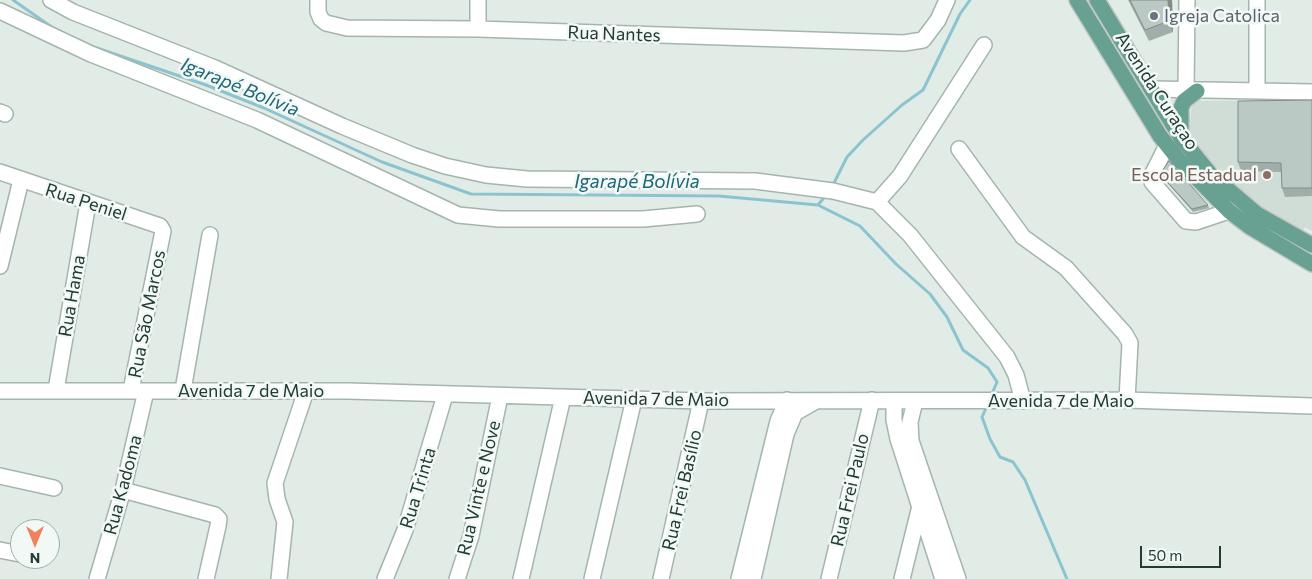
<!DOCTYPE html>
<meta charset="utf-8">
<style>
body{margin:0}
#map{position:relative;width:1312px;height:579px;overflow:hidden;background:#e2ece7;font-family:Commissioner,sans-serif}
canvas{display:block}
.north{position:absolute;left:10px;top:519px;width:50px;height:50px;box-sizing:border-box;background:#f2f8f5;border:1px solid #9fada8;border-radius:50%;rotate:180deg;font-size:14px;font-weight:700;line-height:20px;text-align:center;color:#223c35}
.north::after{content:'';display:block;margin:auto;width:18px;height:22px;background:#ee825e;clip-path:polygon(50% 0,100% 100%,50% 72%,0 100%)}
.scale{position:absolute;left:1140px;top:546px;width:81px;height:22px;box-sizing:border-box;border:2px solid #223c35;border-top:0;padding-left:6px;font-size:15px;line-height:18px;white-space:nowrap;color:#223c35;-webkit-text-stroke:4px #f2f8f5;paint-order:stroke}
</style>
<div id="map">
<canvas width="1312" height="579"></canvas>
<div class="north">N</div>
<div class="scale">50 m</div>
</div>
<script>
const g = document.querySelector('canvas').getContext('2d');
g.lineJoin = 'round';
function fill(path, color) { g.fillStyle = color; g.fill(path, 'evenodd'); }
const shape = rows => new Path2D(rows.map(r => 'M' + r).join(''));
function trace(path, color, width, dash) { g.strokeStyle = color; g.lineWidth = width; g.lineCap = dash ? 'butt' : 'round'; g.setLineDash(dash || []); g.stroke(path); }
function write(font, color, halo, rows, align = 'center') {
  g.font = font + ' Commissioner,sans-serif'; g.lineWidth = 5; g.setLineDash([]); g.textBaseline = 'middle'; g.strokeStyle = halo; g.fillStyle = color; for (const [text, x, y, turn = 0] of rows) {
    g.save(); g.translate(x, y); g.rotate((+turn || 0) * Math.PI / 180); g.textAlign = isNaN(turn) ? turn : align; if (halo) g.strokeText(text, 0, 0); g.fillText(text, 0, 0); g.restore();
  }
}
fill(shape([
 [1312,100,1312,231,1305,227,1300,235,1235,189,1189,136,1192,101]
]), '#d0dcd6');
trace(shape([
 [13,0,56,30],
 [88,45,206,85,264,108,382,162,471,194,719,196,818,205,860,226,896,264,930,294,947,317,963,350,988,368,997,382,991,396],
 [832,187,847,157,863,140,902,105,923,90,960,14,970,0],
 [818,205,827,194],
 [987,406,982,417,990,439,1000,457,1013,462,1025,480,1067,579]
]), '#8bc4cf', 3);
const minor = shape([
 [51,0,73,12,215,68,342,126,412,155,445,166,486,175,527,179,755,181,833,191,877,202,910,235,1007,357,1016,375,1023,401],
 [318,0,318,12,321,19,326,23,347,28,478,29,904,43,923,40,938,20,947,0],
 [1257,0,1257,91],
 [0,11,91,54,257,120,458,215,499,219,643,219,697,214],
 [478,29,478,0],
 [1153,89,1312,92],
 [1186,91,1187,0],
 [0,112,5,114],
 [1167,145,1152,175,1152,182,1186,221,1196,222,1229,211],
 [959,149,1023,237,1066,268,1125,334,1130,343,1127,400],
 [0,172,160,226,163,231,131,390],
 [877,202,900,176,984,45],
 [0,266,21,180],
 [56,390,88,203],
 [183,390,210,235],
 [0,391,348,391,701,401,1127,400,1312,406],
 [894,401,894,420,898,439,943,579],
 [915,401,910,422,911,441,958,579],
 [0,476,54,488],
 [123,490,215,515,219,519,218,526,206,579],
 [0,550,20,554],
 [97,579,123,490,146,391],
 [279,579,285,522,277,499,275,483,306,391],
 [385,579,405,530,445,395],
 [457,579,471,536,500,396],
 [521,579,563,397],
 [592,579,634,399],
 [661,579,701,401],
 [739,579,778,421,787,400],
 [753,579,786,434,795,413,816,401],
 [829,579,872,400],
 [902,579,919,510]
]);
const major = shape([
 [1077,0,1160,136,1179,160,1229,211,1250,227,1312,264],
 [1097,0,1181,138,1211,175,1257,214,1312,245],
 [1181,134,1181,108,1184,101,1197,91]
]);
trace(minor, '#a5b4ae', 18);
trace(major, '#c1c8c6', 18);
trace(minor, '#fff', 15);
trace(major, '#68a092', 15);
fill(shape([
 [1128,0,1172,0,1173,32,1149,41],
 [1312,100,1312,196,1285,197,1282,188,1281,172,1241,171,1238,162],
 [1160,174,1208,205,1209,208,1193,212,1162,177]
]), '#a0ada8');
fill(shape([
 [1168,0,1172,0,1173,32,1169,21]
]), '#828d88');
const building = shape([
 [1130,0,1168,0,1169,21,1145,30,1130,0],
 [1312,100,1312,188,1282,188,1281,163,1238,162,1238,101,1312,100],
 [1169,161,1208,205,1192,209,1160,174,1169,161]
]);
fill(building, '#bac9c3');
trace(building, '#828d88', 1);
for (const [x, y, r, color] of [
 [1154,16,5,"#6b7280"],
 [1267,175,5,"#8d6e63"]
]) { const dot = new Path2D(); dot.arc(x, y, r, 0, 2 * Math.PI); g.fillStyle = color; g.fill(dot); trace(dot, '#f2f8f5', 2); }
write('18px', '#5b616d', '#f2f8f5', [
 ["Igreja Catolica",1164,16]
], 'left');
write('18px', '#223c35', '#f2f8f5', [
 ["Rua Nantes",614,34,2],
 ["Avenida Curaçao",1157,91,57],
 ["Rua Peniel",86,202,18],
 ["Rua Hama",72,296,-80],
 ["Rua São Marcos",147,314,-79],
 ["Avenida 7 de Maio",251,391],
 ["Avenida 7 de Maio",656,399,1],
 ["Avenida 7 de Maio",1061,401],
 ["Rua Kadoma",123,485,-75],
 ["Rua Trinta",418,488,-73],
 ["Rua Vinte e Nove",479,488,-77],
 ["Rua Frei Basílio",682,490,-77],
 ["Rua Frei Paulo",850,490,-77]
]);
write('18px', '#785e54', '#f2f8f5', [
 ["Escola Estadual",1257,175]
], 'right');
write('italic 19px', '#1e6777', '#f2f8f5', [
 ["Igarapé Bolívia",240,87,22],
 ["Igarapé Bolívia",637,182]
]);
</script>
